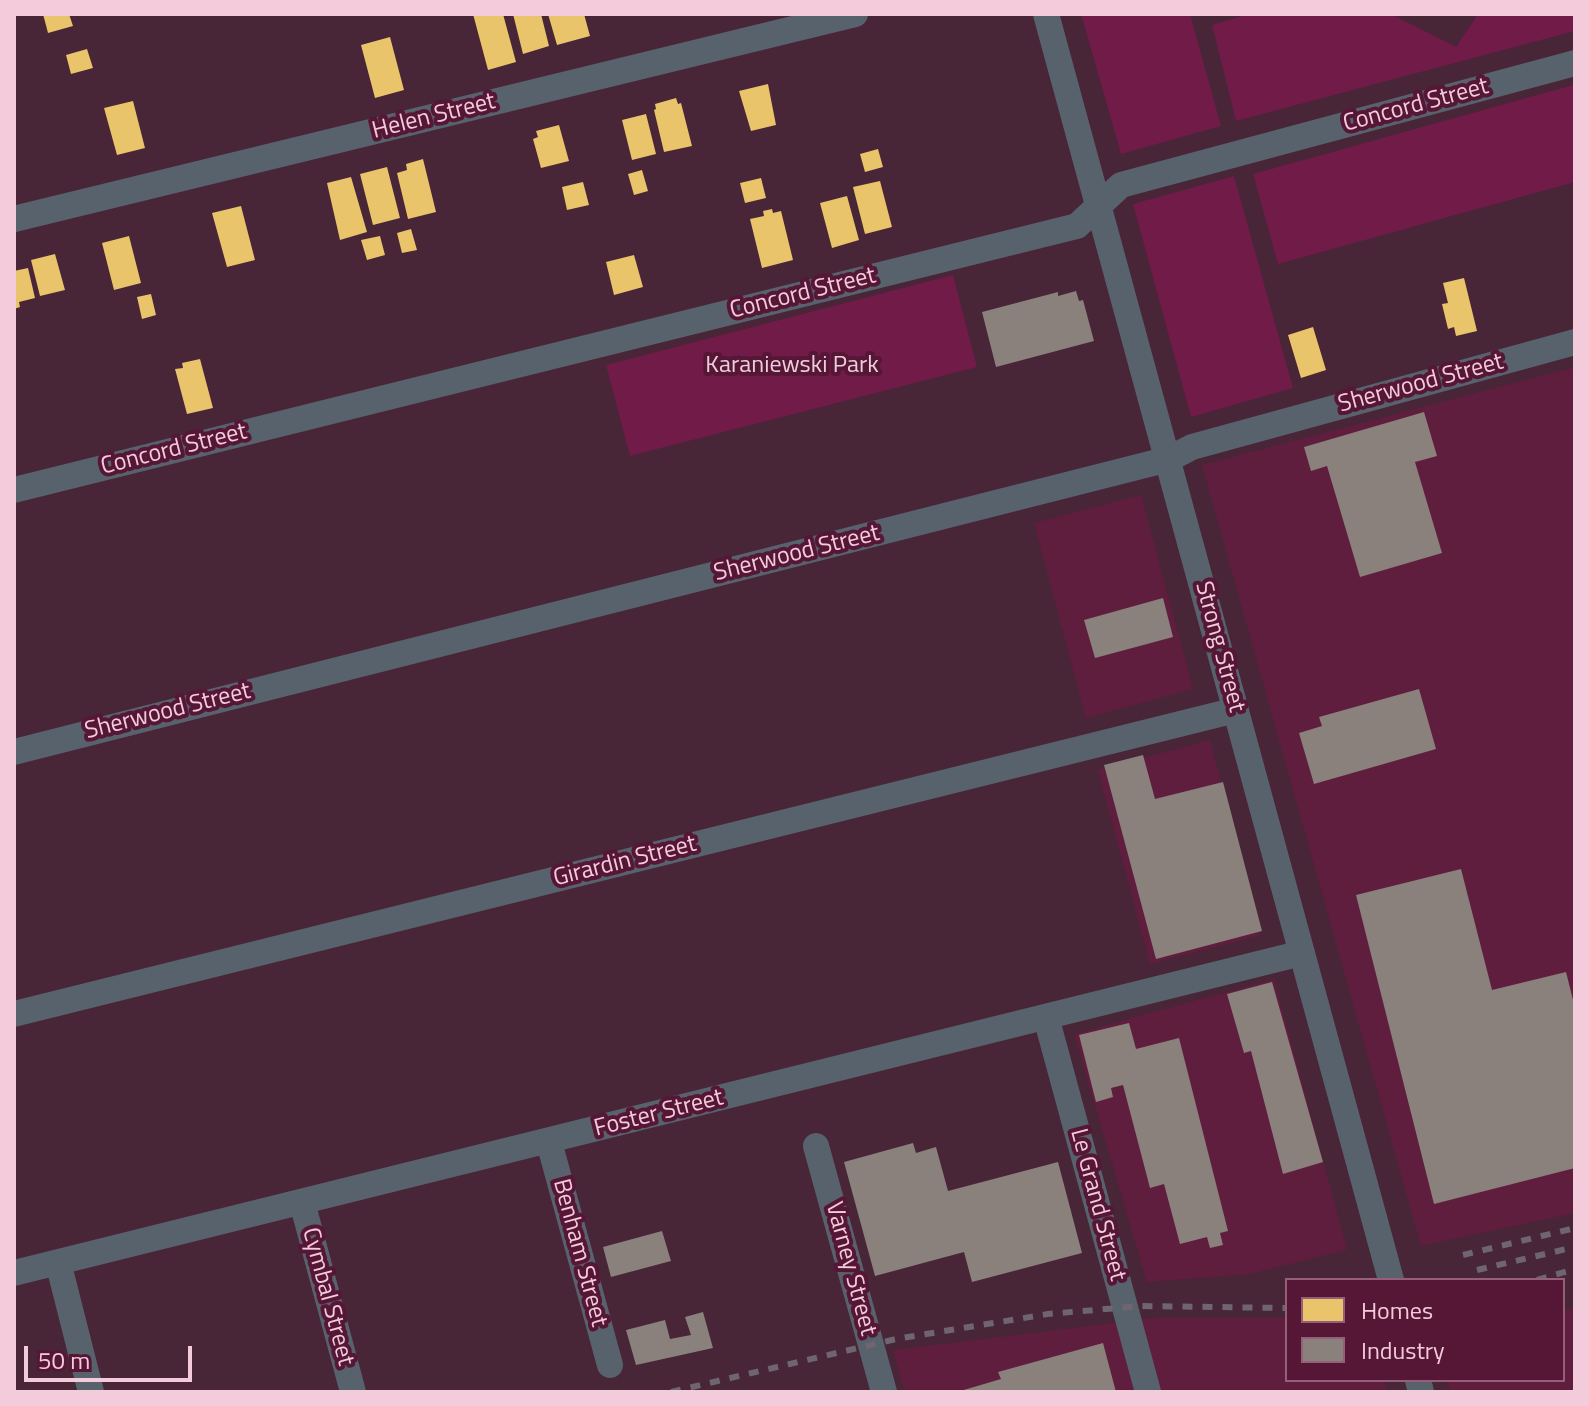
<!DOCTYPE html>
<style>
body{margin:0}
#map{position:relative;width:1589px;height:1406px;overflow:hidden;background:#482537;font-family:"Titillium Web",sans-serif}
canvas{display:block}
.frame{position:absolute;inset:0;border:16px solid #f4cbdb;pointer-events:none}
.legend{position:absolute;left:1285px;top:1278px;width:280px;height:104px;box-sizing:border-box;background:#561737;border:2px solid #955f79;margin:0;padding:10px 14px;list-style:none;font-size:24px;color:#f4cbdb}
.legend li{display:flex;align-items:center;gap:16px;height:40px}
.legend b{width:40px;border:2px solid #955f79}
.scale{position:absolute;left:24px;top:1346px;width:168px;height:36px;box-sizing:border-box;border:4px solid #f4cbdb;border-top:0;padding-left:10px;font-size:24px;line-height:28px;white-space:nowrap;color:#f4cbdb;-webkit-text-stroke:6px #561737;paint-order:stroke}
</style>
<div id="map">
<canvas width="1589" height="1406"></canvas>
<div class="frame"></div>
<ul class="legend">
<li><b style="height:22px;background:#e9c46a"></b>Homes</li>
<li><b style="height:22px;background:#8a817c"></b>Industry</li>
</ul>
<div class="scale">50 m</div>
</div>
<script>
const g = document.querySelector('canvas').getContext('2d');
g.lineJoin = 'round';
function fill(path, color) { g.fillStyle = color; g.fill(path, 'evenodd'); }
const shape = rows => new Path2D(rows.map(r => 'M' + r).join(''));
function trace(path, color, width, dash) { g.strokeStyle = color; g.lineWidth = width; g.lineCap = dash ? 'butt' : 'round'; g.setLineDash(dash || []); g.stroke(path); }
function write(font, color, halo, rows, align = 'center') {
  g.font = font + ' "Titillium Web",sans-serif'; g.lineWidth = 8; g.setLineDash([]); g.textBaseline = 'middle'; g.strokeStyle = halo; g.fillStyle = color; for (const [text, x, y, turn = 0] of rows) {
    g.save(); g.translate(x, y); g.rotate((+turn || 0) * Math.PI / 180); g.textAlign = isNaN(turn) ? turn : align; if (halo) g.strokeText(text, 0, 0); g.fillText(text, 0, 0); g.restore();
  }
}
fill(shape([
 [1575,367,1575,1213,1421,1246,1202,465],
 [1141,495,1193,689,1086,718,1034,523],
 [1210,740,1261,935,1150,964,1098,770],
 [1274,979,1347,1250,1249,1274,1147,1282,1074,1034],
 [1575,1308,1575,1392,1450,1392,1447,1380,1563,1380,1563,1311],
 [1155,1318,1287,1318,1287,1380,1384,1380,1387,1392,905,1392,893,1350]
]), '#601e3f');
fill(shape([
 [1081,14,1190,14,1221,126,1121,154],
 [1249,14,1391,14,1456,47,1478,14,1575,14,1575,31,1236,121,1212,25],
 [1573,85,1575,94,1575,182,1278,264,1253,174],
 [1234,176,1293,388,1191,417,1133,204],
 [953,275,977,367,630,456,606,365]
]), '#701b48');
fill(shape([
 [43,14,69,14,73,26,48,33],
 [473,14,503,14,516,62,488,70],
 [513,14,541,14,549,46,523,54],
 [548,14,584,14,590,36,557,45],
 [390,37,404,90,375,98,361,45],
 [87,49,93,68,71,74,66,55],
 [768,84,776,125,751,131,739,91],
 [676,98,678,104,681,103,692,146,664,152,654,110,656,109,655,104],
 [133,101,145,148,117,155,104,108],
 [646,114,656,154,632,160,622,120],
 [559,125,569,161,541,168,533,139,538,137,536,131],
 [878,149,883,167,865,172,860,154],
 [423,159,436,212,408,219,397,173,407,170,406,164],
 [387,167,400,218,373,225,360,174],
 [642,170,648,191,634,195,628,174],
 [351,177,367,232,340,240,327,183],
 [761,178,766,198,745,203,740,183],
 [880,181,892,227,865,234,853,187],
 [583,182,589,205,567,210,562,187],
 [847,196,859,240,832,248,820,203],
 [241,206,255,260,227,267,212,213],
 [772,209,773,213,781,211,793,260,762,268,750,219,764,216,763,211],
 [411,229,417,250,402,253,397,233],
 [129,236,141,283,114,290,102,243],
 [380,236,385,255,367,260,361,240],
 [55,254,65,290,40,296,31,260],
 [634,255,643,287,614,295,606,262],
 [28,268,35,298,19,302,20,307,14,309,14,271],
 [1464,278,1477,331,1456,336,1454,327,1448,329,1442,304,1448,303,1443,283],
 [151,294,156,315,142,319,137,297],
 [1313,327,1326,370,1301,378,1288,335],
 [200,359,213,408,187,414,175,369,183,368,182,363]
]), '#e9c46a');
fill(shape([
 [1076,291,1079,301,1083,300,1094,341,996,367,982,312,1058,292,1058,296],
 [1424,412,1437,456,1415,462,1442,553,1360,577,1327,466,1311,471,1304,447],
 [1163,598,1173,637,1095,658,1084,620],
 [1419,689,1436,749,1314,784,1299,733,1322,726,1319,717],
 [1143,755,1155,799,1223,782,1262,931,1156,959,1104,765],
 [1461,869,1492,990,1566,972,1575,1008,1575,1168,1434,1204,1356,895],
 [1272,982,1323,1162,1283,1174,1251,1051,1244,1053,1227,994],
 [1129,1023,1136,1049,1179,1038,1228,1231,1220,1233,1223,1245,1210,1248,1207,1237,1180,1244,1164,1184,1150,1188,1123,1085,1111,1088,1113,1097,1096,1102,1079,1035],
 [913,1143,916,1153,936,1147,948,1191,1058,1162,1082,1253,972,1282,964,1252,875,1276,844,1162],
 [662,1231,671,1261,611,1277,603,1247],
 [703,1312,713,1348,636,1365,626,1330,665,1320,670,1339,691,1335,685,1317],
 [1103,1343,1116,1392,957,1392,1001,1379,998,1372]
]), '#8a817c');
trace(shape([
 [1046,14,1391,1280],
 [14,219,855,14],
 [14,490,1077,226,1121,185,1575,63],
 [14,752,1169,459,1192,447,1575,342],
 [14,1014,1236,710],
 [1046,1017,1148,1392],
 [549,1142,610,1365],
 [816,1146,884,1392],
 [302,1202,353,1392],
 [58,1262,91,1392],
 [14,1273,1302,953],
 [1418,1380,1421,1392]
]), '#58626d', 26);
trace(shape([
 [1463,1255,1575,1228],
 [1477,1270,1575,1247],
 [1537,1280,1575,1269],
 [671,1392,896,1339,1048,1314,1141,1306,1287,1308]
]), '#6f6570', 6, [10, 10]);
write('24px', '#f4cbdb', '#561737', [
 ["Concord Street",1416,106,-15],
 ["Helen Street",434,117,-14],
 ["Concord Street",803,294,-14],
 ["Sherwood Street",1421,384,-15],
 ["Concord Street",174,450,-14],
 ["Sherwood Street",797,554,-14],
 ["Strong Street",1219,647,75],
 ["Sherwood Street",168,712,-14],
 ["Girardin Street",625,862,-14],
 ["Foster Street",659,1114,-14],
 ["Le Grand Street",1097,1205,75],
 ["Benham Street",579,1253,75],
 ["Varney Street",850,1269,75],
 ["Cymbal Street",327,1297,75]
]);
write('24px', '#edcfdb', '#561737', [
 ["Karaniewski Park",792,366]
]);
</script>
